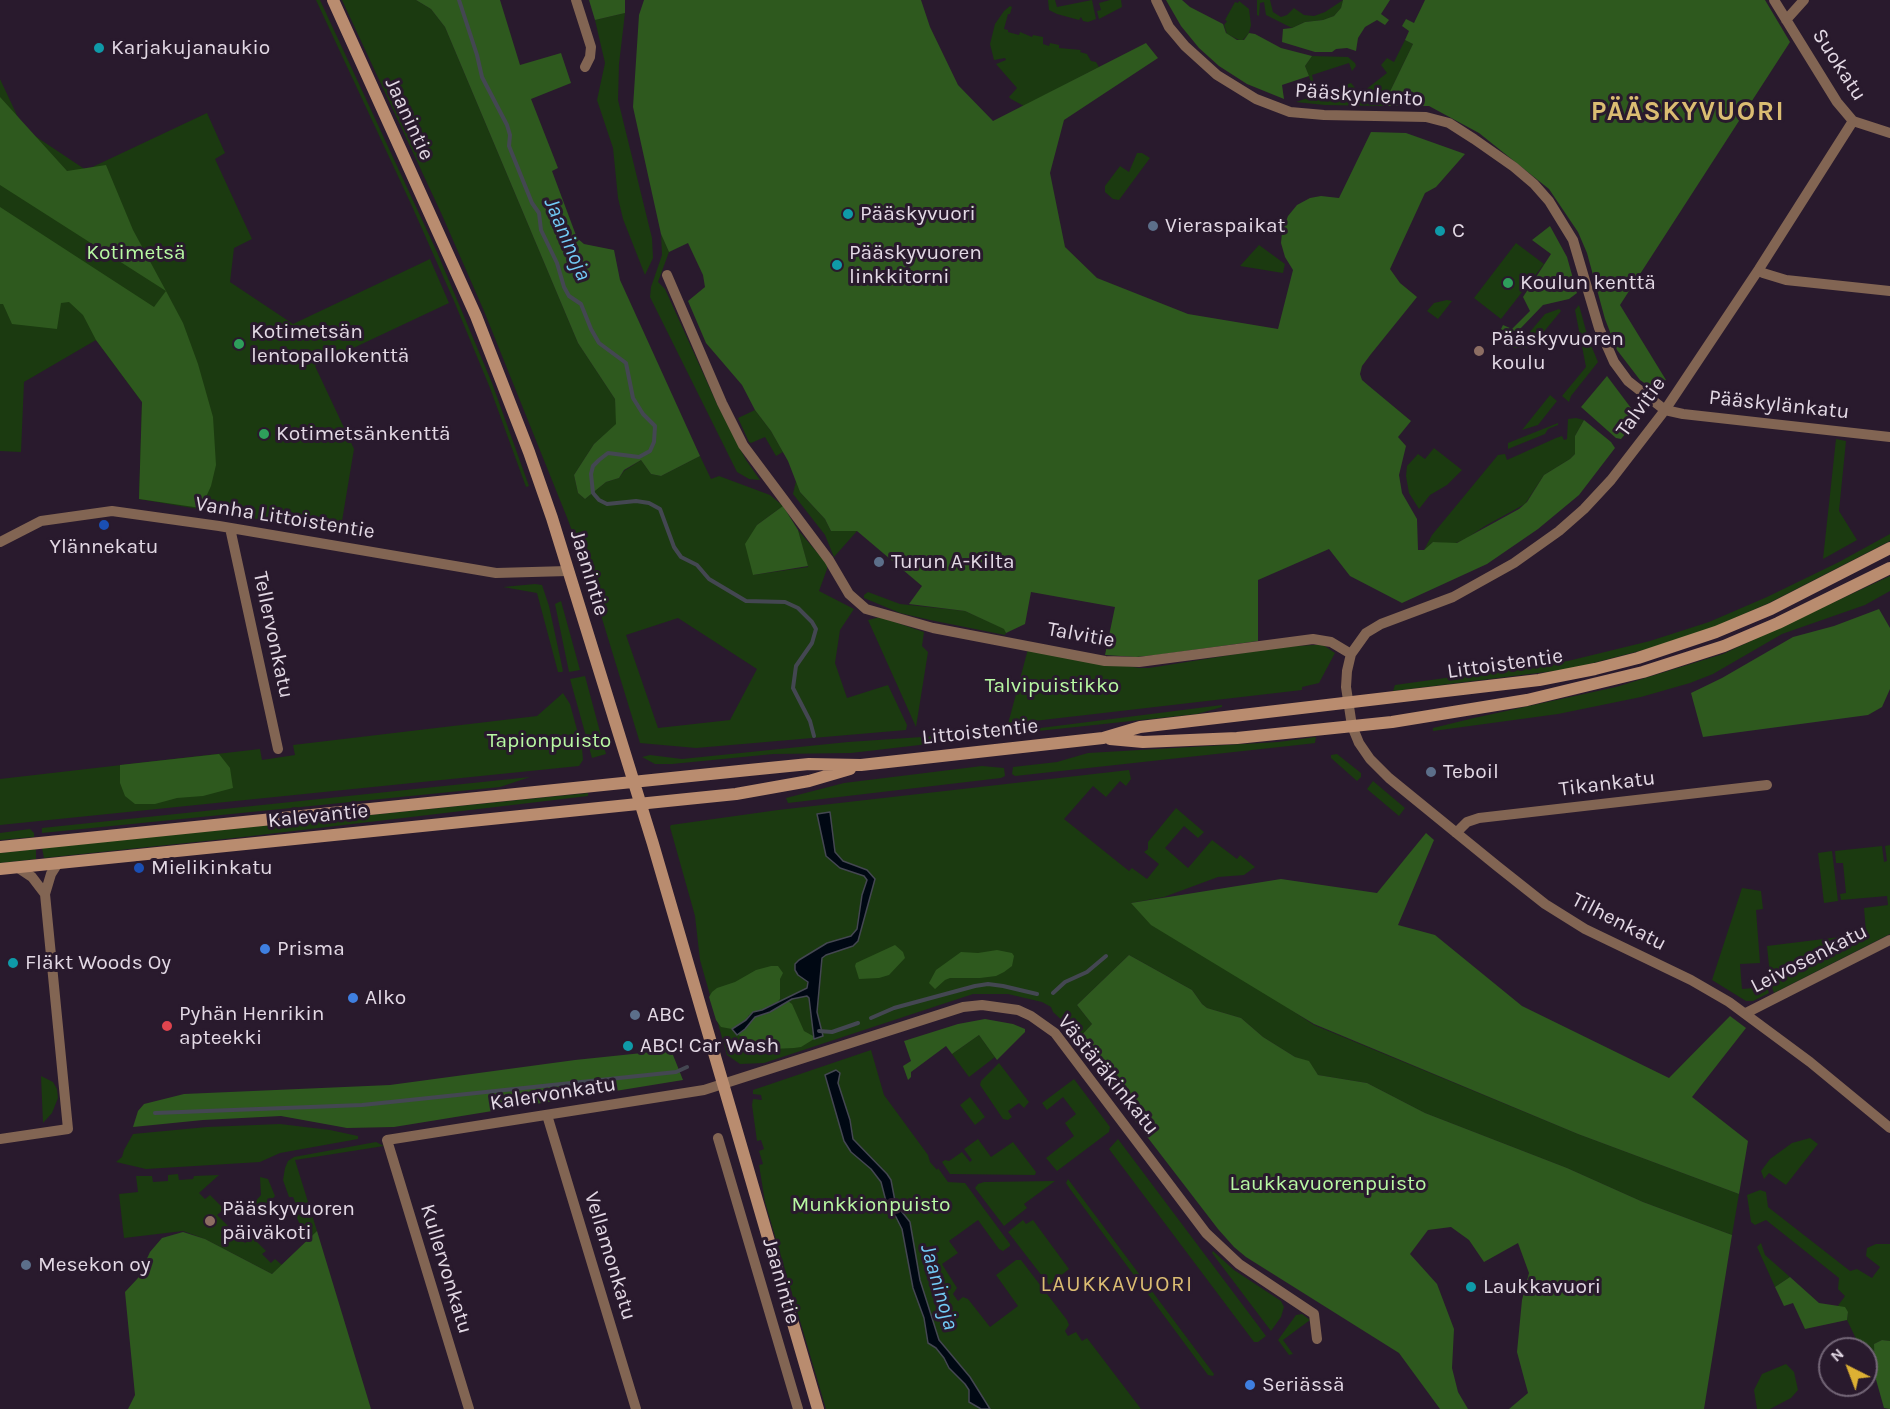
<!DOCTYPE html>
<meta charset="utf-8">
<style>
body{margin:0}
#map{position:relative;width:1890px;height:1409px;overflow:hidden;background:#291a2d;font-family:Karla,sans-serif}
canvas{display:block}
.north{position:absolute;left:1818px;top:1337px;width:60px;height:60px;box-sizing:border-box;background:#291a2d;border:2px solid #736677;border-radius:50%;rotate:318deg;font-size:16px;font-weight:700;line-height:24px;text-align:center;color:#e3d9e5}
.north::after{content:'';display:block;margin:auto;width:21px;height:27px;background:#ddb133;clip-path:polygon(50% 0,100% 100%,50% 72%,0 100%)}
</style>
<div id="map">
<canvas width="1890" height="1409"></canvas>
<div class="north">N</div>
</div>
<script>
const g = document.querySelector('canvas').getContext('2d');
g.lineJoin = 'round';
function fill(path, color) { g.fillStyle = color; g.fill(path, 'evenodd'); }
const shape = rows => new Path2D(rows.map(r => 'M' + r).join(''));
function trace(path, color, width, dash) { g.strokeStyle = color; g.lineWidth = width; g.lineCap = dash ? 'butt' : 'round'; g.setLineDash(dash || []); g.stroke(path); }
function write(font, color, halo, rows, align = 'center') {
  g.font = font + ' Karla,sans-serif'; g.lineWidth = 6; g.setLineDash([]); g.textBaseline = 'middle'; g.strokeStyle = halo; g.fillStyle = color; for (const [text, x, y, turn = 0] of rows) {
    g.save(); g.translate(x, y); g.rotate((+turn || 0) * Math.PI / 180); g.textAlign = isNaN(turn) ? turn : align; if (halo) g.strokeText(text, 0, 0); g.fillText(text, 0, 0); g.restore();
  }
}
fill(shape([
 [316,0,320,0,437,252,492,383,529,486,526,487,490,388,454,301,411,204],
 [342,0,416,0,431,9,445,27,578,343,615,399,617,424,594,444,574,475,578,493,585,499,606,482,619,478,624,471,641,460,651,474,661,476,700,456,711,479,719,476,770,495,783,506,757,525,753,575,808,567,798,530,827,564,827,569,819,591,854,609,840,630,835,663,847,698,888,685,907,725,906,730,696,748,640,743,593,589,568,520,484,311,442,215],
 [678,618,757,669,730,720,658,728,626,635],
 [1048,0,1055,0,1057,7,1092,0,1096,19,1088,22,1083,21,1081,17,1079,20,1057,14,1049,10],
 [1110,0,1121,0,1122,7,1099,19,1097,11,1101,10,1099,3],
 [1257,0,1270,0,1273,12,1281,17,1287,15,1294,8,1304,15,1314,16,1325,12,1343,0,1341,8,1334,16,1323,20,1305,22,1292,28,1266,15,1264,2,1260,3,1259,16,1257,15],
 [1239,1,1249,9,1251,25,1249,33,1243,40,1239,40,1227,34,1224,25,1227,21,1225,20,1235,2,1238,3],
 [1010,6,1012,7,1010,14,1008,14,1004,29,1008,30,1008,32,1019,35,1020,32,1032,37,1033,35,1043,37,1043,44,1049,46,1050,43,1059,45,1059,48,1081,50,1080,52,1087,54,1091,61,1096,62,1099,67,1024,106,1011,99,1009,97,1017,88,996,64,1006,60,1005,58,994,60,990,44,995,24,1004,11],
 [625,13,619,64,618,100,652,238,653,258,645,275,623,219,618,198,613,148,597,100,605,63,595,20],
 [1405,40,1413,44,1383,106,1325,105,1296,102,1351,83,1360,94,1387,73,1381,65,1387,58,1394,62],
 [1312,56,1348,57,1355,63,1356,66,1352,71,1349,63,1312,75,1314,84,1312,85,1305,66],
 [0,79,23,128,86,170,207,113,225,153,215,159,252,239,234,248,230,282,293,324,430,259,449,303,315,366,354,449,340,533,139,499,142,402,96,340,24,382,21,452,0,451],
 [1137,153,1142,153,1150,158,1119,200,1113,199,1105,192,1105,186,1120,166,1129,172],
 [661,234,669,252,658,282,665,289,717,404,746,460,760,480,749,479,737,472,650,297,651,287,662,255],
 [1516,243,1544,264,1501,319,1474,298],
 [1259,245,1285,264,1283,273,1240,266],
 [1447,300,1452,301,1438,319,1427,311,1434,303],
 [1579,305,1588,338,1598,362,1571,396,1569,402,1562,396,1586,367,1575,310],
 [1559,309,1561,311,1537,340,1526,348,1511,348,1494,336,1510,342,1520,340,1529,333,1545,314],
 [1550,395,1557,401,1538,425,1522,430],
 [755,410,771,431,783,452,776,456,765,437,751,443,749,442,738,418],
 [1576,418,1584,420,1575,436,1575,454,1570,459,1544,475,1525,504,1485,526,1467,538,1454,544,1433,542,1424,550,1432,535,1498,455,1505,454,1507,460,1556,438,1562,436,1564,440,1567,439,1568,419],
 [1558,423,1558,425,1548,429,1545,434,1508,449,1508,443],
 [1836,439,1846,441,1839,511,1857,540,1823,559],
 [1434,448,1462,470,1447,485,1430,495,1419,509,1409,493,1406,476,1407,466,1418,454,1425,459],
 [796,481,800,492,825,519,831,531,857,531,834,557,825,535,793,494],
 [1890,534,1890,541,1769,603,1710,629,1651,648,1570,669,1393,691,1395,685,1568,661,1650,641,1709,622,1767,597,1839,562],
 [1890,576,1890,591,1865,605,1782,634,1713,674,1690,683,1641,697,1558,714,1433,731,1433,728,1474,718,1616,687,1723,654],
 [535,584,542,585,549,606,563,671,562,672,558,672,537,593,503,587],
 [868,592,900,604,965,611,1005,629,1006,633,1005,635,930,620,900,613,864,598,864,595],
 [561,601,580,670,569,672,555,604],
 [880,617,924,632,922,646,928,652,916,727,868,620],
 [1314,645,1323,645,1335,653,1319,683,1302,687,1302,690,1008,724,1028,649,1139,668,1149,668,1281,647],
 [585,676,606,754,592,758,570,679],
 [563,693,570,704,582,748,583,760,579,766,0,825,0,779,260,749,262,760,295,755,293,745,537,716],
 [1222,705,1222,707,1197,714,1010,734,1009,732],
 [996,732,997,736,851,753,773,754,672,764,655,764,642,757,650,755,682,759,848,742],
 [1316,737,1315,743,1307,744,1015,776,1012,774,1013,767,1057,762,1088,753,1278,742],
 [1337,754,1361,773,1361,777,1357,781,1331,758,1331,755],
 [982,766,1004,768,1005,776,1001,778,788,803,786,798,844,783],
 [1129,770,1131,779,1126,786,1120,781,1106,797,1093,786,1064,819,1129,871,1132,868,1147,879,1159,864,1144,852,1148,849,1148,842,1176,808,1204,832,1198,838,1184,826,1165,848,1188,868,1212,840,1237,859,1240,855,1255,867,1244,875,1218,877,1164,897,1131,903,1314,1025,1578,1134,1739,1194,1732,1235,1643,1202,1567,1168,1425,1113,1367,1083,1318,1075,1309,1062,1295,1057,1263,1037,1241,1018,1207,1008,1202,1004,1192,990,1129,955,1077,1005,1092,1024,1080,1037,1053,1012,1051,1007,1042,1002,1008,994,973,994,764,1063,740,1064,727,1055,700,960,695,916,670,827,671,825,778,810],
 [530,777,500,787,42,833,42,828],
 [1373,781,1405,808,1399,816,1367,789],
 [588,793,588,796,243,837,44,858,42,848],
 [30,829,34,833,34,837,0,840,0,833],
 [1890,845,1890,934,1774,993,1771,985,1767,946,1864,934,1866,932,1864,908,1888,905,1887,896,1841,900,1840,894,1846,893,1843,863,1836,863,1835,851,1882,846,1884,862,1887,861,1885,846],
 [36,849,36,859,0,863,0,853],
 [1832,851,1838,901,1824,903,1818,853],
 [1742,888,1761,891,1763,909,1756,910,1760,963,1740,964,1742,989,1767,987,1769,993,1753,1001,1746,1001,1712,980],
 [979,1035,995,1057,969,1077,952,1054],
 [871,1050,884,1095,928,1155,930,1162,937,1170,938,1168,948,1182,965,1183,1010,1244,1010,1246,1003,1251,999,1249,978,1220,949,1241,958,1253,942,1264,957,1288,953,1294,958,1301,963,1297,968,1299,990,1327,1018,1306,996,1275,1016,1260,1021,1260,1067,1320,1069,1325,1065,1331,1068,1336,1076,1332,1082,1341,1087,1338,1141,1409,826,1409,765,1202,759,1165,763,1164,759,1151,764,1149,761,1140,757,1141,752,1105,753,1099,762,1100,761,1095,753,1094,753,1090],
 [999,1063,1029,1102,1024,1108,1019,1103,1008,1111,1012,1117,1008,1120,1003,1119,980,1085,981,1081],
 [41,1076,53,1082,57,1089,58,1098,52,1113,43,1123],
 [1074,1079,1110,1127,1109,1132,1057,1171,1046,1158,1074,1136,1065,1123,1076,1114,1063,1097,1047,1110,1042,1103],
 [970,1097,985,1117,975,1125,960,1105],
 [280,1124,330,1130,358,1136,358,1139,280,1153,260,1162,146,1169,116,1162,122,1157,124,1150,133,1134,207,1127],
 [1810,1138,1818,1144,1786,1185,1769,1173,1764,1179,1761,1171,1770,1159,1792,1143],
 [978,1139,991,1157,1013,1142,1036,1172,1035,1175,950,1174,942,1162,945,1160,949,1161,962,1152,970,1162,972,1160,964,1149],
 [1118,1139,1266,1336,1258,1342,1254,1342,1109,1149],
 [376,1142,384,1146,295,1160,317,1231,307,1241,294,1211,297,1207,293,1197,289,1197,283,1180,285,1168,288,1161,294,1157],
 [178,1174,179,1180,193,1179,194,1176,219,1175,199,1193,205,1199,210,1195,224,1209,217,1215,245,1243,252,1237,266,1251,262,1254,271,1263,275,1259,282,1265,272,1274,205,1239,183,1231,124,1238,119,1194,138,1192,136,1176,152,1176,153,1182,168,1181,168,1175],
 [260,1177,268,1179,275,1196,261,1212,253,1204,261,1195],
 [1068,1179,1214,1374,1213,1376,1208,1375,1070,1189,1066,1183],
 [1055,1181,1024,1204,1027,1208,1004,1226,975,1188,978,1184,984,1182],
 [1760,1190,1766,1192,1768,1207,1850,1271,1857,1269,1872,1278,1880,1267,1866,1256,1867,1248,1876,1244,1890,1244,1890,1341,1882,1340,1874,1344,1874,1363,1866,1355,1866,1349,1861,1349,1847,1320,1848,1312,1837,1307,1845,1296,1838,1289,1839,1278,1766,1220,1755,1225,1751,1222,1747,1195],
 [1023,1220,1026,1224,1033,1220,1069,1269,1049,1285,1008,1232],
 [1761,1243,1765,1255,1790,1277,1775,1287,1757,1247],
 [1213,1251,1234,1270,1281,1301,1284,1307,1281,1317,1271,1331,1212,1253],
 [1302,1314,1310,1320,1283,1340,1293,1354,1289,1355,1278,1340,1296,1315],
 [1786,1364,1794,1372,1798,1390,1791,1398,1770,1409,1757,1409,1754,1390,1762,1374]
]), '#1b3a10');
fill(shape([
 [416,0,500,0,520,65,561,53,571,83,531,99,558,168,552,171,577,238,584,244,614,250,620,280,700,456,661,476,651,474,641,460,624,470,619,478,606,482,585,499,578,493,574,475,594,444,616,424,615,399,578,343,445,27,431,9],
 [589,0,625,0,625,13,595,20],
 [644,0,921,0,930,27,958,85,993,121,1146,43,1158,58,1064,120,1050,173,1065,247,1097,278,1188,314,1278,329,1293,270,1285,257,1281,243,1282,232,1288,216,1297,205,1310,198,1321,196,1339,198,1371,132,1406,133,1465,154,1436,187,1425,193,1390,269,1400,283,1417,297,1371,354,1362,366,1360,374,1362,380,1369,386,1411,421,1398,437,1406,446,1399,475,1402,493,1417,519,1418,550,1424,550,1433,542,1457,543,1519,509,1527,502,1544,475,1570,459,1575,454,1575,436,1584,420,1611,442,1615,448,1579,495,1538,529,1487,564,1402,603,1350,576,1329,549,1258,580,1258,641,1156,655,1136,657,1105,655,1115,607,1031,592,1025,624,1006,633,1004,629,965,611,909,604,922,586,857,531,831,531,825,519,800,492,788,461,771,431,755,410,742,385,706,343,688,301,705,287,703,275,688,243,669,252,661,234,633,107,639,15],
 [1166,0,1182,0,1190,7,1223,24,1226,33,1237,40,1244,40,1249,33,1255,34,1281,48,1312,56,1305,66,1309,76,1282,85,1284,99,1247,84,1219,66,1199,48,1181,26],
 [1343,0,1390,0,1381,14,1389,20,1385,25,1377,20,1365,27,1358,38,1356,51,1347,48,1336,49,1332,52,1315,52,1282,42,1283,29,1292,28,1305,22,1323,20,1334,16,1341,8],
 [1425,0,1765,0,1790,42,1620,305,1666,380,1653,389,1640,380,1617,350,1605,319,1587,253,1578,232,1549,189,1479,133,1429,106,1383,106,1413,44,1405,40,1409,31,1402,26,1406,19,1414,23],
 [0,97,67,171,106,165,133,230,166,291,183,323,198,364,213,417,216,465,211,486,201,508,139,499,142,402,96,340,83,315,69,302,61,303,57,329,12,324,3,304,0,304,0,207,154,307,166,291,0,185],
 [1550,226,1567,257,1577,293,1569,299,1543,305,1519,330,1508,333,1501,329,1503,325,1512,329,1530,311,1523,297,1551,254,1532,240],
 [1607,376,1637,416,1637,420,1621,439,1616,438,1581,407],
 [783,506,798,530,808,566,753,575,745,544,757,525],
 [1879,609,1890,628,1890,689,1882,707,1868,715,1703,737,1691,693,1722,678,1793,637,1834,626],
 [219,754,230,768,233,788,203,796,177,798,155,804,135,804,125,796,120,783,120,765],
 [1426,833,1434,840,1398,925,1435,935,1522,1006,1669,1078,1730,1016,1746,1028,1692,1097,1748,1141,1739,1194,1578,1134,1314,1024,1151,925,1131,903,1281,879,1377,893],
 [895,945,903,952,905,958,889,975,879,978,859,979,855,966,856,963],
 [997,950,1012,953,1014,956,1012,966,1004,972,996,976,980,978,950,978,945,980,935,989,929,983,936,970,961,952,978,953],
 [1129,955,1192,990,1202,1004,1207,1008,1241,1018,1263,1037,1295,1057,1309,1061,1318,1075,1367,1083,1425,1113,1567,1168,1643,1202,1732,1235,1704,1409,1509,1409,1528,1393,1517,1352,1522,1300,1529,1273,1518,1243,1484,1262,1469,1240,1451,1227,1428,1230,1410,1254,1437,1284,1454,1329,1452,1368,1458,1392,1468,1409,1440,1409,1399,1353,1246,1257,1234,1247,1218,1229,1135,1121,1109,1084,1096,1058,1080,1037,1092,1024,1077,1005],
 [771,966,778,966,783,973,780,979,780,999,776,1004,749,1015,746,1020,732,1029,721,1027,716,1020,709,997,712,992,717,988,735,982,756,970],
 [788,1001,792,1004,804,1031,813,1036,814,1039,801,1047,794,1048,772,1049,738,1035,745,1029,755,1017,770,1012],
 [985,1019,1013,1024,1025,1029,1025,1032,997,1060,979,1035,952,1054,946,1046,911,1072,911,1077,908,1080,903,1066,911,1061,904,1041,958,1024],
 [671,1050,683,1080,394,1127,347,1128,281,1116,203,1120,133,1127,138,1111,144,1104,184,1094,390,1085,575,1060],
 [317,1231,371,1409,128,1409,135,1395,125,1292,138,1278,150,1252,162,1238,183,1232,205,1239,272,1274],
 [1790,1277,1819,1303,1845,1307,1848,1312,1847,1320,1805,1329,1793,1303,1784,1306,1775,1287],
 [1882,1340,1890,1341,1890,1409,1884,1408,1875,1376,1874,1344]
]), '#2e591e');
const water = shape([
 [830,812,835,852,843,861,867,870,875,879,858,941,853,946,826,955,822,958,817,1012,823,1036,814,1039,809,998,807,996,792,999,770,1012,755,1017,745,1029,737,1035,732,1029,746,1020,753,1012,762,1010,807,988,808,982,798,975,795,970,795,964,799,960,827,943,851,936,857,929,862,895,867,880,864,876,840,868,826,856,817,814,830,812],
 [836,1070,840,1073,838,1083,850,1120,853,1139,887,1174,891,1180,895,1201,899,1204,898,1207,910,1222,920,1280,939,1340,970,1377,990,1409,981,1409,969,1402,969,1390,965,1384,949,1368,944,1358,936,1348,928,1343,924,1318,913,1288,902,1229,896,1217,888,1209,881,1182,871,1169,851,1152,844,1141,825,1075,836,1070]
]);
fill(water, '#000813');
trace(water, '#444752', 1.5);
trace(shape([
 [459,0,477,55,482,77,507,125,510,135,509,146,532,203,539,213,541,230,557,263,564,287,569,296,581,304,591,329,599,343,626,363,633,398,643,414,655,426,654,442,650,451,639,457,608,453,599,460,593,466,591,474,593,493,599,500,607,504,636,501,649,503,660,509,674,547,681,557,697,565,709,579,746,601,785,602,798,608,812,622,816,629,812,643,796,666,793,688,810,721,814,736],
 [1053,993,1065,982,1087,972,1106,956],
 [871,1018,894,1008,975,986,988,984,1003,986,1037,994],
 [819,1031,832,1032,858,1023],
 [155,1113,362,1105,676,1072,687,1067]
]), '#444752', 4);
trace(shape([
 [576,0,591,47,590,57,585,67],
 [1156,0,1169,27,1185,46,1217,75,1256,99,1290,112,1324,115,1426,117,1449,123,1474,139,1514,167,1534,184,1549,201,1573,240,1599,328,1614,362,1628,381,1665,410,1683,414,1890,437],
 [1774,0,1837,102,1853,121],
 [1786,20,1804,0],
 [1853,121,1759,269,1665,410,1611,480,1584,509,1559,531,1514,563,1453,597,1381,624,1366,633,1351,654,1347,671,1346,687,1352,726,1359,743,1370,759,1389,778,1497,866,1545,904,1585,929,1691,980,1729,1002,1810,1062,1890,1128],
 [1853,121,1890,133],
 [1759,269,1763,273,1786,280,1890,291],
 [667,275,722,403,743,445,829,560,849,594,866,609,933,628,1105,661,1139,662,1313,639,1331,642,1351,654],
 [230,528,278,749],
 [0,542,41,521,112,511,219,526,496,573,568,571],
 [1456,833,1467,822,1479,818,1767,785],
 [17,867,32,877,45,894],
 [1746,1013,1890,940],
 [547,1115,636,1409],
 [718,1138,798,1409],
 [0,1139,68,1129,45,894,51,874,58,863],
 [469,1409,387,1140,704,1090,963,1007,982,1005,1018,1010,1031,1016,1055,1033,1206,1233,1239,1264,1314,1314,1317,1339]
]), '#826553', 10);
trace(shape([
 [333,0,476,316,529,452,552,518,653,844,818,1409],
 [1110,739,1143,742,1237,738,1392,722,1527,700,1643,672,1724,646,1778,623,1890,568],
 [0,847,749,770,809,764,861,765,1103,738,1140,727,1539,680,1595,669,1638,658,1716,632,1771,609,1890,548],
 [0,869,736,794,809,781,850,769]
]), '#b98c6f', 12);
for (const [x, y, r, color] of [
 [99,48,6,"#0f9aa8"],
 [848,214,6,"#0f9aa8"],
 [1153,226,6,"#5c6f8a"],
 [1440,231,6,"#0f9aa8"],
 [837,265,6,"#0f9aa8"],
 [1508,283,6,"#2e9e5b"],
 [239,344,6,"#2e9e5b"],
 [1479,351,6,"#8d6e63"],
 [264,434,6,"#2e9e5b"],
 [104,525,6,"#1a4fb4"],
 [879,562,6,"#5c6f8a"],
 [1431,772,6,"#5c6f8a"],
 [139,868,6,"#1a4fb4"],
 [265,949,6,"#3f7fe0"],
 [13,963,6,"#0f9aa8"],
 [353,998,6,"#3f7fe0"],
 [635,1015,6,"#5c6f8a"],
 [167,1026,6,"#e0444e"],
 [628,1046,6,"#0f9aa8"],
 [210,1221,6,"#8d6e63"],
 [26,1265,6,"#5c6f8a"],
 [1471,1287,6,"#0f9aa8"],
 [1250,1385,6,"#3f7fe0"]
]) { const dot = new Path2D(); dot.arc(x, y, r, 0, 2 * Math.PI); g.fillStyle = color; g.fill(dot); trace(dot, '#291a2d', 2); }
write('21px', '#e3d9e5', '#291a2d', [
 ["Karjakujanaukio",111,48],
 ["Pääskyvuori",860,214],
 ["Vieraspaikat",1165,226],
 ["C",1452,231],
 ["Pääskyvuoren",849,253],
 ["linkkitorni",849,277],
 ["Koulun kenttä",1520,283],
 ["Kotimetsän",251,332],
 ["lentopallokenttä",251,356],
 ["Pääskyvuoren",1491,339],
 ["koulu",1491,363],
 ["Kotimetsänkenttä",276,434],
 ["Ylännekatu",104,547,"center"],
 ["Turun A-Kilta",891,562],
 ["Teboil",1443,772],
 ["Mielikinkatu",151,868],
 ["Prisma",277,949],
 ["Fläkt Woods Oy",25,963],
 ["Alko",365,998],
 ["Pyhän Henrikin",179,1014],
 ["apteekki",179,1038],
 ["ABC",647,1015],
 ["ABC! Car Wash",640,1046],
 ["Pääskyvuoren",222,1209],
 ["päiväkoti",222,1233],
 ["Mesekon oy",38,1265],
 ["Laukkavuori",1483,1287],
 ["Seriässä",1262,1385]
], 'left');
write('21px', '#e3d9e5', '#291a2d', [
 ["Suokatu",1839,65,57],
 ["Pääskynlento",1359,95,4],
 ["Jaanintie",409,119,65],
 ["Pääskylänkatu",1779,405,6],
 ["Talvitie",1641,407,-54],
 ["Vanha Littoistentie",285,518,9],
 ["Jaanintie",589,573,73],
 ["Tellervonkatu",273,635,78],
 ["Talvitie",1081,635,10],
 ["Littoistentie",1505,664,-8],
 ["Littoistentie",980,732,-6],
 ["Tikankatu",1607,784,-7],
 ["Kalevantie",318,816,-6],
 ["Tilhenkatu",1619,922,27],
 ["Leivosenkatu",1809,959,-27],
 ["Västäräkinkatu",1108,1075,51],
 ["Kalervonkatu",553,1094,-9],
 ["Vellamonkatu",610,1256,73],
 ["Kullervonkatu",446,1269,73],
 ["Jaanintie",781,1281,74]
]);
write('21px', '#b8f9a3', '#291a2d', [
 ["Kotimetsä",136,253],
 ["Talvipuistikko",1052,686],
 ["Tapionpuisto",549,741],
 ["Laukkavuorenpuisto",1328,1184],
 ["Munkkionpuisto",871,1205]
]);
write('italic 22px', '#72cbf6', '#291a2d', [
 ["Jaaninoja",567,239,67],
 ["Jaaninoja",939,1287,74]
]);
g.letterSpacing = '1.5px';
write('22px', '#dbbd72', '#291a2d', [
 ["LAUKKAVUORI",1117,1285]
]);
g.letterSpacing = '0px';
g.letterSpacing = '1.5px';
write('bold 27px', '#dbbd72', '#291a2d', [
 ["PÄÄSKYVUORI",1688,112]
]);
g.letterSpacing = '0px';
</script>
